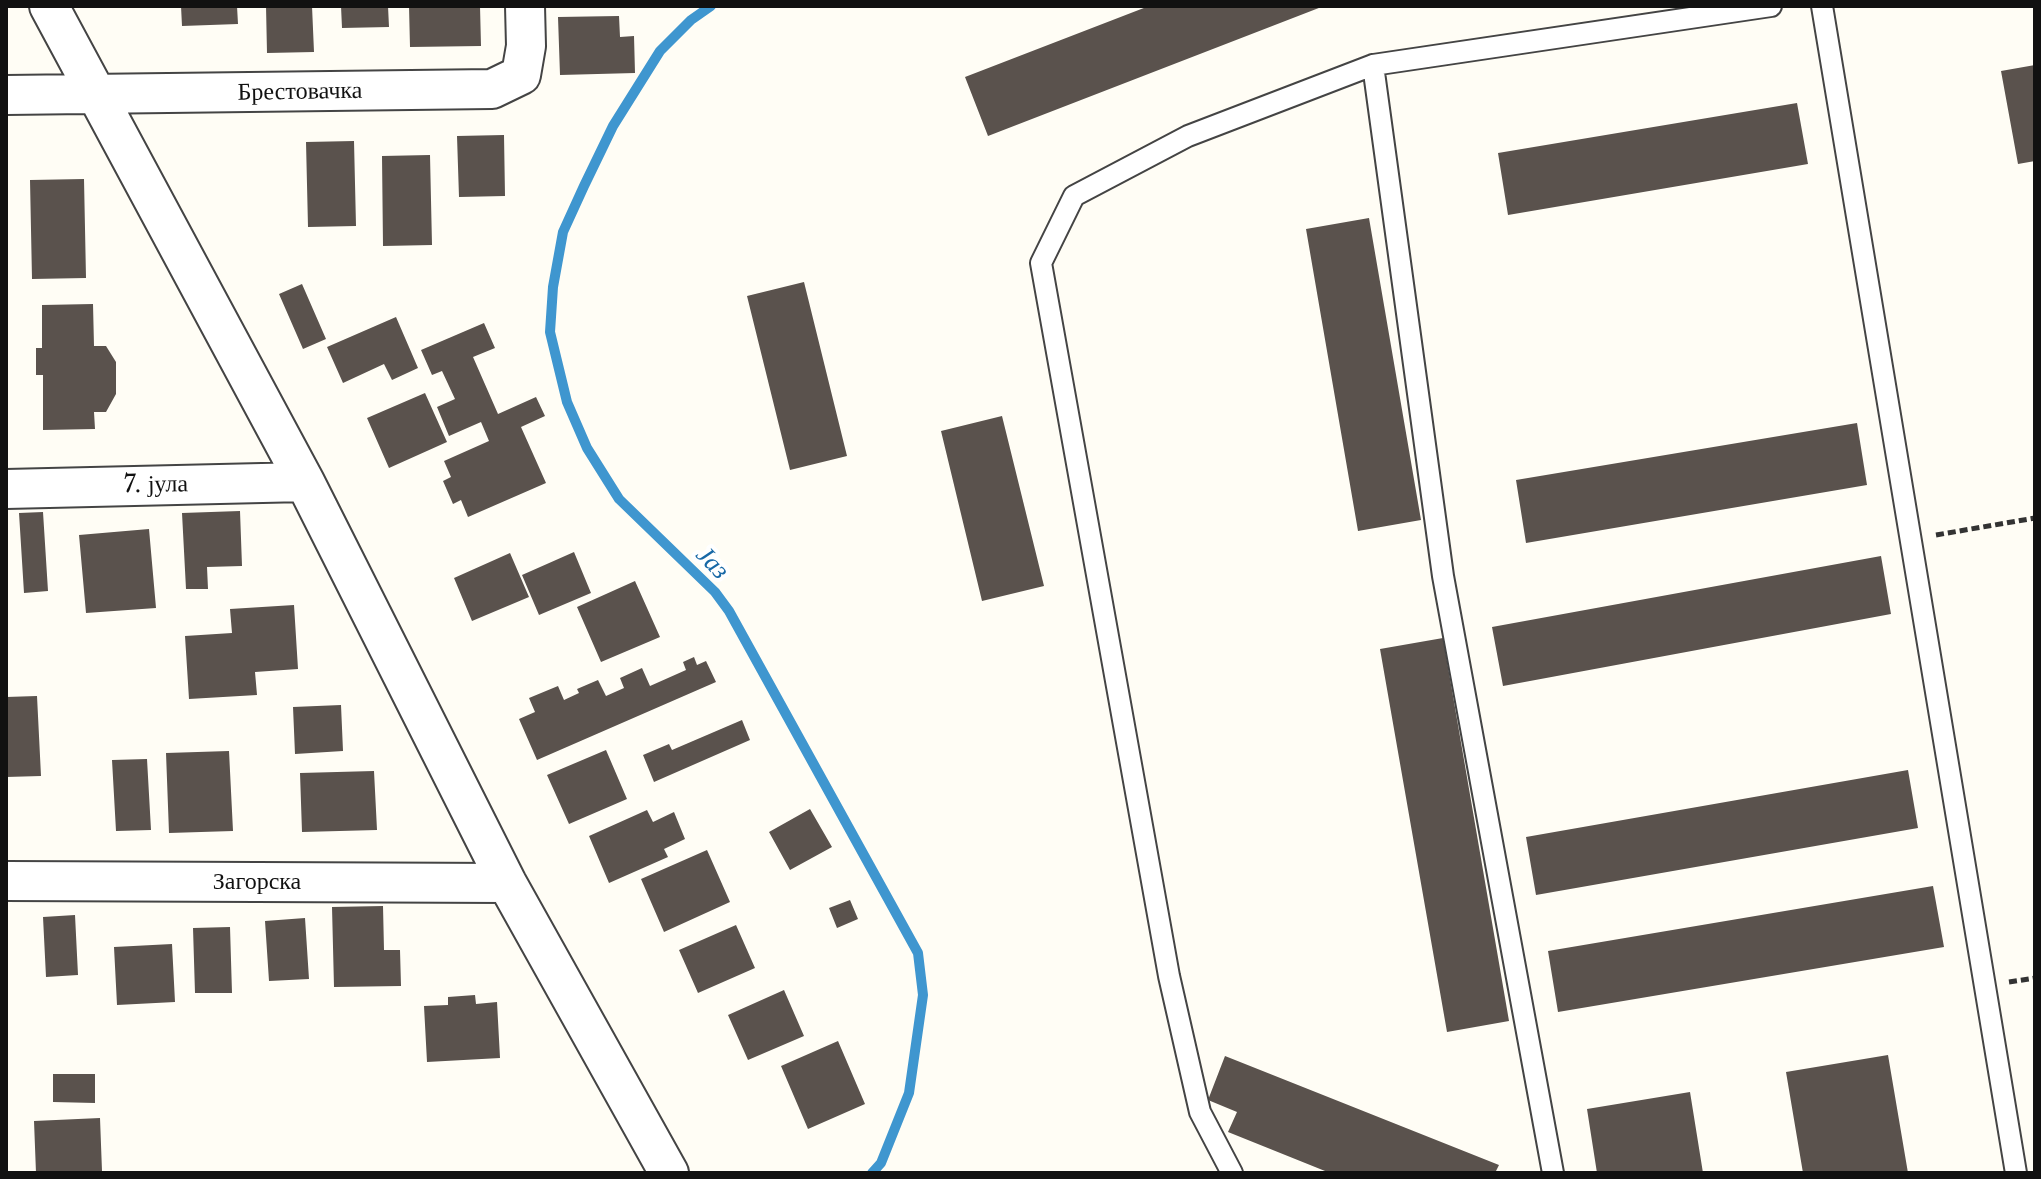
<!DOCTYPE html>
<meta charset="utf-8">
<style>
body{margin:0}
#map{position:relative;width:2041px;height:1179px;overflow:hidden;background:#fffdf5;font-family:"Libre Baskerville",serif}
canvas{display:block}
.frame{position:absolute;inset:0;border:8px solid #111;pointer-events:none}
</style>
<div id="map">
<canvas width="2041" height="1179"></canvas>
<div class="frame"></div>
</div>
<script>
const g = document.querySelector('canvas').getContext('2d');
g.lineJoin = 'round';
const shape = rows => new Path2D(rows.map(r => 'M' + r).join(''));
function trace(path, color, width, dash) { g.strokeStyle = color; g.lineWidth = width; g.lineCap = dash ? 'butt' : 'round'; g.setLineDash(dash || []); g.stroke(path); }
function fill(path, color) { g.fillStyle = color; g.fill(path, 'evenodd'); }
function write(font, color, halo, rows, align = 'center') {
  g.font = font + ' "Libre Baskerville",serif'; g.lineWidth = 8; g.setLineDash([]); g.textBaseline = 'middle'; g.strokeStyle = halo; g.fillStyle = color; for (const [text, x, y, turn = 0] of rows) {
    g.save(); g.translate(x, y); g.rotate((+turn || 0) * Math.PI / 180); g.textAlign = isNaN(turn) ? turn : align; if (halo) g.strokeText(text, 0, 0); g.fillText(text, 0, 0); g.restore();
  }
}
trace(shape([
 [711,6,691,20,660,51,613,126,584,186,563,232,553,287,550,332,567,402,587,448,619,499,715,592,729,611,918,953,923,995,909,1093,881,1163,872,1173]
]), '#3f96cf', 10);
fill(shape([
 [181,6,237,6,238,24,182,26],
 [266,6,312,6,314,52,267,53],
 [341,6,388,6,389,27,342,28],
 [409,6,480,6,481,46,410,47],
 [1149,6,1324,6,988,136,965,77],
 [619,16,620,37,634,36,635,73,560,75,558,17],
 [2035,65,2035,161,2018,164,2001,71],
 [1797,103,1808,164,1508,215,1498,153],
 [504,135,505,196,459,197,457,136],
 [354,141,356,226,308,227,306,142],
 [430,155,432,245,383,246,382,156],
 [84,179,86,278,32,279,30,180],
 [1369,218,1421,520,1358,531,1306,229],
 [804,282,847,456,790,470,747,296],
 [302,284,326,339,303,349,279,294],
 [93,304,94,346,106,346,116,362,116,394,106,412,94,412,95,429,43,430,43,375,36,375,36,348,42,348,42,305],
 [396,317,418,368,392,380,384,364,343,383,327,347],
 [484,323,495,348,473,357,498,414,536,397,545,416,521,427,546,483,468,517,461,500,453,504,443,481,451,477,444,461,489,441,481,422,449,436,437,407,455,399,442,371,432,375,421,350],
 [425,393,447,442,389,468,367,418],
 [1002,416,1044,586,982,601,941,431],
 [1857,423,1867,485,1526,543,1516,480],
 [240,511,242,566,207,567,208,589,186,589,182,513],
 [43,512,48,591,24,593,19,513],
 [149,529,156,608,86,613,79,535],
 [574,552,591,593,539,615,522,575],
 [510,553,529,597,472,621,454,578],
 [1881,556,1891,614,1503,686,1492,627],
 [635,581,660,637,601,662,577,607],
 [294,605,298,669,255,672,257,695,189,699,185,636,232,633,230,609],
 [1443,638,1509,1021,1447,1032,1380,649],
 [694,657,697,665,706,661,716,682,537,760,519,719,535,712,529,698,558,686,564,700,579,693,577,689,598,680,606,696,624,688,620,678,642,668,650,686,686,670,683,662],
 [37,696,41,776,6,777,6,697],
 [341,705,343,751,295,754,293,707],
 [742,720,750,740,654,782,643,755,669,744,672,750],
 [606,750,627,799,569,824,547,775],
 [229,751,233,831,169,833,166,753],
 [147,759,151,830,116,831,112,760],
 [1908,770,1918,828,1536,895,1526,837],
 [374,771,377,830,302,832,300,773],
 [810,809,832,847,790,870,769,832],
 [647,810,653,822,674,812,685,839,664,849,668,857,609,883,589,836],
 [707,850,730,902,664,932,641,879],
 [1933,886,1944,947,1558,1012,1548,951],
 [850,900,858,919,837,928,829,908],
 [383,906,384,950,400,950,401,986,334,987,332,907],
 [75,915,78,975,46,977,43,917],
 [305,918,309,979,269,981,265,921],
 [736,925,755,968,698,993,679,950],
 [230,927,232,993,195,993,193,928],
 [172,944,175,1002,117,1005,114,947],
 [784,990,804,1036,748,1060,728,1015],
 [475,995,476,1004,497,1002,500,1058,427,1062,424,1006,448,1005,448,997],
 [838,1041,865,1104,808,1129,781,1066],
 [1888,1055,1908,1173,1803,1173,1786,1072],
 [1225,1056,1499,1165,1495,1173,1330,1173,1228,1132,1237,1112,1208,1100],
 [53,1074,95,1074,95,1103,53,1102],
 [1690,1092,1703,1173,1597,1173,1587,1109],
 [100,1118,102,1171,36,1173,34,1121]
]), '#5a524d');
const lane = shape([
 [1822,6,2016,1173],
 [1373,65,1443,576,1553,1173],
 [1232,1173,1200,1112,1169,976,1041,263,1074,196,1188,136,1373,65,1771,6]
]);
const street = shape([
 [49,6,305,482,507,883,669,1173],
 [6,95,492,89,521,75,526,46,525,6],
 [6,489,305,482],
 [6,881,507,883]
]);
trace(lane, '#444', 24);
trace(street, '#444', 42);
trace(shape([
 [1936,535,2035,518],
 [2009,982,2035,978]
]), '#333', 5, [8, 4]);
trace(lane, '#fff', 20);
trace(street, '#fff', 38);
write('24px', '#111', '#fff', [
 ["Брестовачка",300,92,-1],
 ["7. јула",156,485,-1],
 ["Загорска",257,882]
]);
write('italic 26px', '#1768a6', '#fff', [
 ["Јаз",712,563,46]
]);
</script>
